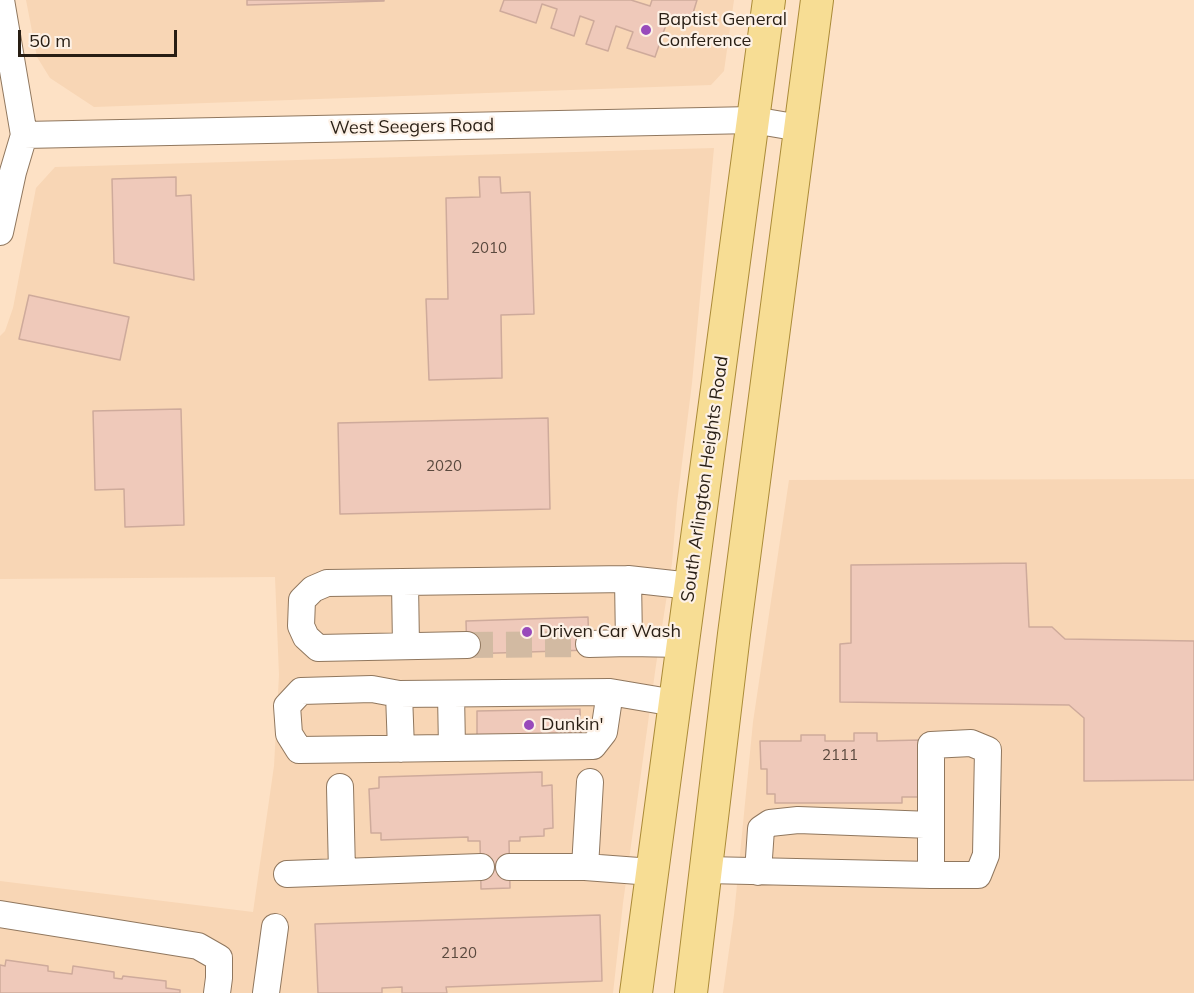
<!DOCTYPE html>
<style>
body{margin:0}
#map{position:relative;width:1194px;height:993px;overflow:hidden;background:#fde1c5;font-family:Mulish,sans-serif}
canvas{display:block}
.scale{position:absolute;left:18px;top:30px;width:159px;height:27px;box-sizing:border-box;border:3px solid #281e14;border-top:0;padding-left:8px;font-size:18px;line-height:21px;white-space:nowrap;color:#281e14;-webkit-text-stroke:4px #fdf1e6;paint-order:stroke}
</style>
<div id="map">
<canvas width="1194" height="993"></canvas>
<div class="scale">50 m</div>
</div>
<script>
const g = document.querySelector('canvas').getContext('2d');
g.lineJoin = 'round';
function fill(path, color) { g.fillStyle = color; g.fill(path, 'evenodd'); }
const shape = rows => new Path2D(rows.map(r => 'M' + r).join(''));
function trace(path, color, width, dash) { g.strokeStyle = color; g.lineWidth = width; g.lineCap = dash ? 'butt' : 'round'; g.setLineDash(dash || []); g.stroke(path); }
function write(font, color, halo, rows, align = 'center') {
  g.font = font + ' Mulish,sans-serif'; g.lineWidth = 4.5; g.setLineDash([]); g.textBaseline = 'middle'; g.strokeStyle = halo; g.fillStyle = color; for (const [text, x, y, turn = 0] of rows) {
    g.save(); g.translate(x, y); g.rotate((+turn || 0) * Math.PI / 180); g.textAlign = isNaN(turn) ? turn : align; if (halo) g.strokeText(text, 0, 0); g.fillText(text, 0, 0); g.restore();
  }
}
fill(shape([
 [26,0,734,0,724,71,711,85,94,107,50,78,37,57],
 [714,148,692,383,677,503,672,563,656,665,623,903,613,993,0,993,0,881,253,912,274,766,279,675,275,577,0,579,0,336,5,331,13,308,36,188,55,167],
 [1194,479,1194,993,723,993,734,915,753,722,789,480]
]), '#f8d6b5');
const building = shape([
 [247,0,384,0,384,1,247,5,247,0],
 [504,0,631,0,650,6,652,0,697,0,690,23,669,16,655,57,627,48,633,32,616,26,608,51,586,44,594,21,580,16,574,36,551,28,557,9,542,4,536,23,500,11,504,0],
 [176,177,176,196,191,195,194,280,114,263,112,179,176,177],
 [479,177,500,177,501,193,530,192,534,314,501,315,502,378,429,380,426,299,448,299,446,198,480,197,479,177],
 [29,295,129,317,120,360,19,339,29,295],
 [181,409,184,525,125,527,124,489,95,490,93,411,181,409],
 [548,418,550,509,340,514,338,423,548,418],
 [1026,563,1029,627,1052,627,1065,639,1194,641,1194,780,1084,781,1084,718,1069,705,840,702,840,644,851,643,851,565,1026,563],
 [588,617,589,650,467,654,466,621,588,617],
 [580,709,581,739,477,741,477,711,580,709],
 [854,733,877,733,877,741,920,740,920,797,902,797,902,803,775,803,775,794,767,794,767,769,761,769,760,741,801,741,801,735,825,735,825,741,854,741,854,733],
 [542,772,542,786,552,785,553,828,544,829,544,836,520,837,520,841,509,841,510,888,481,889,480,841,468,841,468,837,381,840,381,833,371,833,369,789,379,788,379,777,542,772],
 [600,915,602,981,446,987,447,993,402,993,402,987,382,988,382,993,318,993,315,924,600,915],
 [6,960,48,966,48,971,72,974,73,966,114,972,114,978,122,979,123,976,166,981,166,988,180,990,180,993,0,993,0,965,5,966,6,960]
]);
fill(building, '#efc9ba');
trace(building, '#ceaa9b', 1.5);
trace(shape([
 [467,645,589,644]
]), '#d2baa2', 26, [26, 13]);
const minor = shape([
 [24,135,753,120,800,128],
 [0,232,13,172,24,135,1,0],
 [405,583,406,646],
 [589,644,629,643],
 [683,644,629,643,628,579,691,586],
 [467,645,318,648,306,637,301,626,302,600,313,589,327,583,628,579],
 [610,692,604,732,593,746,299,750,289,734,287,706,301,691,372,689,399,694,610,692,675,703],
 [399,694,401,749],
 [451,694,452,748],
 [590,782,585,867,652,872],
 [340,787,342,872],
 [509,867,585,867],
 [706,870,931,875,978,875,986,855,988,750,971,743,931,745,931,875],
 [758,872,761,829,770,823,798,820,931,825],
 [287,874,481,867],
 [0,914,198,946,219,958,219,978,217,993],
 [266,993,275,927]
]);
const major = shape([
 [636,993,769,0],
 [691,993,734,634,817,0]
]);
trace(minor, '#90775e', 28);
trace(major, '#ab8b38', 34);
trace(minor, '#fff', 26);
trace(major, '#f7dd94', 32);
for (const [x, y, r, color] of [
 [646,30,6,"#984abb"],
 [527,632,6,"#984abb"],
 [529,725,6,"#984abb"]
]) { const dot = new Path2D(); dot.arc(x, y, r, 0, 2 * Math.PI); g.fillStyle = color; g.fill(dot); trace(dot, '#fdf1e6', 2); }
write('15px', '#5a493e', null, [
 ["2010",489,248],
 ["2020",444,466],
 ["2111",840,755],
 ["2120",459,953]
]);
write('18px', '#281e14', '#fdf1e6', [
 ["Baptist General",658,20],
 ["Conference",658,41],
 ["Driven Car Wash",539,632],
 ["Dunkin'",541,725]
], 'left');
write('18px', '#281e14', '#fdf1e6', [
 ["West Seegers Road",412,127,-1],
 ["South Arlington Heights Road",705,479,-82]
]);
</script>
